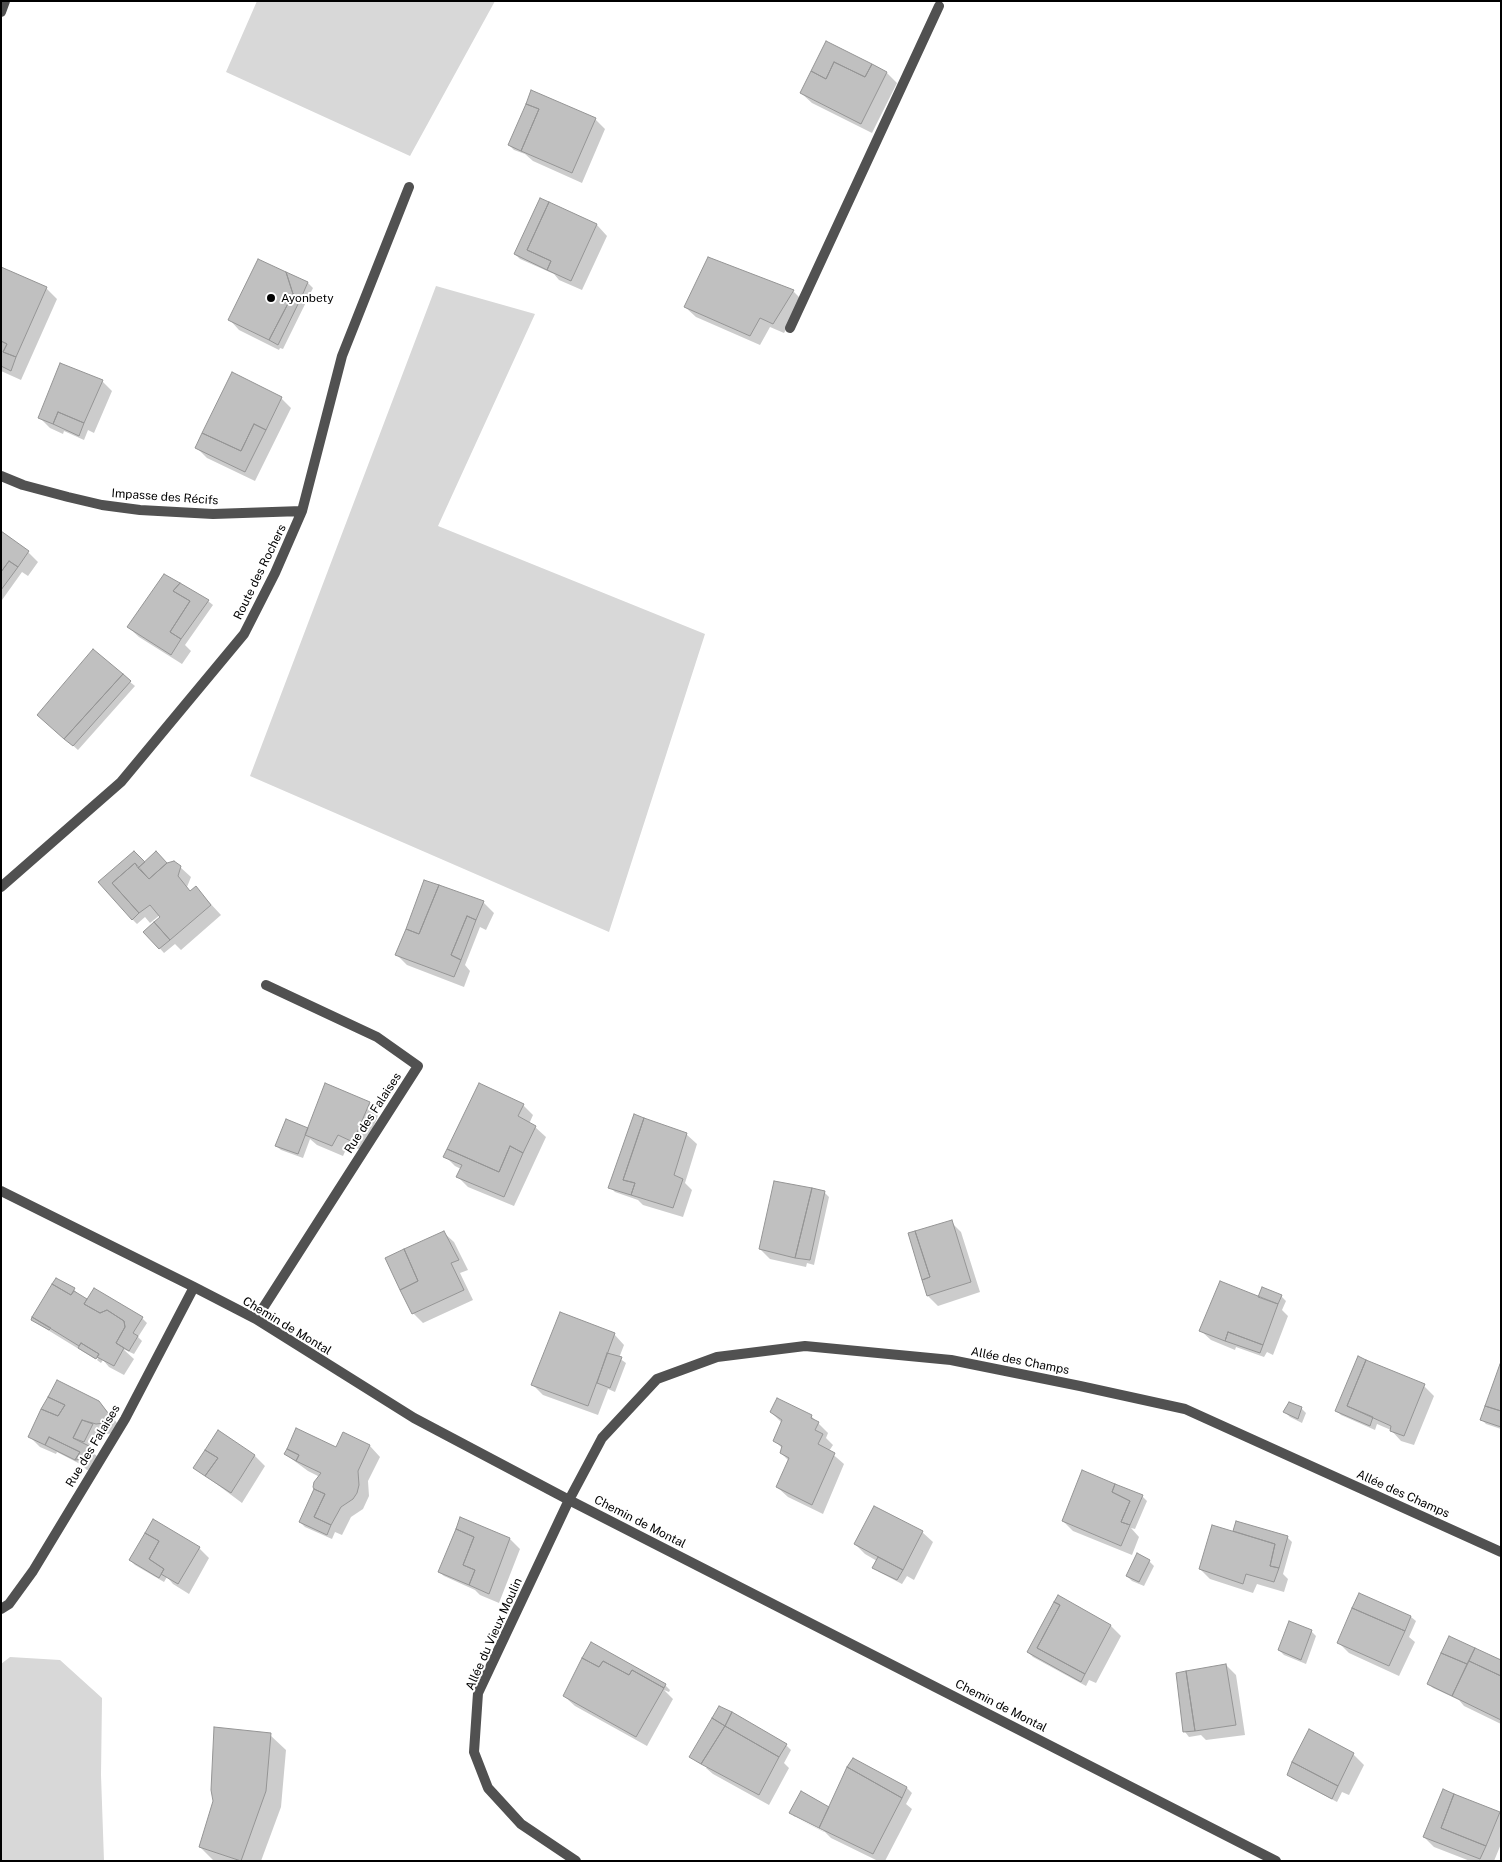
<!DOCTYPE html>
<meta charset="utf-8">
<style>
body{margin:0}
#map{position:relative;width:1502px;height:1862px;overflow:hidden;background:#fff;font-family:"Public Sans",sans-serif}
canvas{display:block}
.frame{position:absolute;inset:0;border:2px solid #000;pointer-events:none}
</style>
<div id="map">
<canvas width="1502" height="1862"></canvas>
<div class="frame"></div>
</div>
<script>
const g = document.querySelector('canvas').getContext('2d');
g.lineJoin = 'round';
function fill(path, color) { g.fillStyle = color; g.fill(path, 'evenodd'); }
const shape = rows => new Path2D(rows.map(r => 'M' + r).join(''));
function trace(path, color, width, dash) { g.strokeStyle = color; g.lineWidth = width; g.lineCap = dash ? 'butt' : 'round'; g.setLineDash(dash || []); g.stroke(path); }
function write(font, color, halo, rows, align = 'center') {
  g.font = font + ' "Public Sans",sans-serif'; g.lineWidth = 4; g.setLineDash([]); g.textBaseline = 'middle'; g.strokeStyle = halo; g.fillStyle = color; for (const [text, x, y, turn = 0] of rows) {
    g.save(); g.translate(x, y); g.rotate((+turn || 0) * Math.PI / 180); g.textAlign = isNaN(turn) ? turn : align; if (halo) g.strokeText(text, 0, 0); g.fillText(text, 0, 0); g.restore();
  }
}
fill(shape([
 [257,1,495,1,410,156,226,72],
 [436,286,535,314,438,526,705,634,609,932,250,776],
 [10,1657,60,1660,102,1698,101,1775,104,1861,1,1861,1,1664]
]), '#d8d8d8');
fill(shape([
 [826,43,887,73,897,83,872,133,812,103,801,93],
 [595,119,605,129,582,183,533,161,525,154,514,150,509,145],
 [541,200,597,225,607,236,582,290,559,280,554,274,520,259,515,254],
 [258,261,308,283,313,288,283,349,280,348,279,350,239,330,229,319],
 [1,269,46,288,57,299,21,380,1,371],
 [793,291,803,301,784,333,770,327,760,345,696,317,685,307],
 [102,381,112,391,94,433,88,430,84,440,64,431,63,434,50,428,40,418],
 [281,398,291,408,255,481,207,458,197,448],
 [1,532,28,552,38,562,28,576,22,572,2,600],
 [208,601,213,605,185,645,191,651,182,664,139,637,128,627],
 [130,682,135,686,78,750,39,715],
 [145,864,180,867,191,877,187,887,191,892,196,888,221,915,181,950,175,944,164,953,145,932,162,917,160,915,150,923,145,917,137,924,132,919],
 [483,902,494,913,486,930,480,927,465,965,470,971,464,987,407,965,397,955],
 [369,1103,379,1113,364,1151,348,1145,343,1156,317,1145,310,1139,303,1158,281,1150,276,1146],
 [523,1105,533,1115,529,1124,535,1127,546,1137,514,1206,468,1187,458,1177,461,1169,455,1166,445,1156],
 [686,1134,697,1144,685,1183,692,1190,683,1217,643,1205,638,1200,615,1192,610,1187],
 [824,1192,829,1197,814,1265,807,1263,806,1267,770,1259,760,1249],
 [951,1222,961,1232,980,1292,938,1306,928,1296],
 [443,1232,454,1242,468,1270,460,1273,473,1300,423,1323,413,1313],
 [57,1279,74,1289,78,1295,88,1301,142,1318,147,1323,138,1337,142,1341,134,1354,123,1349,134,1359,124,1375,109,1367,103,1360,101,1363,97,1360,99,1356,97,1356,95,1359,38,1324,33,1319],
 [1281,1296,1286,1301,1282,1310,1288,1316,1273,1355,1267,1352,1264,1357,1236,1347,1235,1350,1211,1340,1200,1330],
 [614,1334,624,1345,619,1358,626,1363,615,1392,608,1389,598,1415,543,1395,533,1385],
 [1501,1366,1501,1429,1486,1424,1482,1420],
 [1424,1386,1434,1396,1414,1445,1401,1441,1391,1430,1377,1424,1375,1430,1341,1415,1336,1410],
 [99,1402,118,1424,116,1433,107,1434,97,1431,88,1448,99,1458,94,1469,87,1470,82,1465,57,1452,56,1454,40,1447,29,1436],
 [1301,1408,1306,1413,1302,1423,1290,1417,1285,1412],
 [771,1412,811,1416,828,1433,826,1438,833,1445,829,1451,844,1464,823,1514,788,1497,777,1487,789,1461,781,1453,783,1449,774,1440,782,1423],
 [218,1432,255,1456,265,1466,242,1503,195,1468],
 [343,1434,370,1446,380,1457,368,1481,369,1496,363,1509,351,1517,342,1535,335,1532,332,1539,305,1527,300,1522,320,1477,308,1471,285,1454,337,1448],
 [1142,1496,1147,1501,1135,1529,1131,1528,1139,1537,1132,1555,1073,1531,1063,1521],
 [461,1519,510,1539,520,1549,499,1603,480,1595,475,1590,444,1576,439,1572],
 [1234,1530,1287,1537,1292,1542,1283,1574,1288,1579,1284,1592,1257,1584,1253,1593,1210,1579,1200,1569,1238,1534],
 [922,1532,933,1542,914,1580,907,1576,902,1584,879,1572,874,1568,877,1561,865,1554,855,1544],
 [199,1548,209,1558,189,1594,173,1584,167,1577,164,1582,135,1565,130,1560],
 [1149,1561,1154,1566,1144,1586,1132,1581,1127,1576],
 [1359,1595,1411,1617,1416,1621,1409,1637,1415,1642,1399,1676,1349,1653,1339,1643],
 [1058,1597,1111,1626,1121,1636,1096,1683,1089,1680,1086,1686,1033,1657,1028,1652],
 [1311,1631,1316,1636,1306,1664,1284,1655,1279,1650],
 [1450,1637,1501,1661,1501,1724,1464,1706,1459,1700,1433,1688,1428,1683],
 [1226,1665,1236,1675,1245,1735,1206,1740,1201,1735,1189,1737,1185,1732],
 [665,1685,670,1690,669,1692,664,1690,673,1699,647,1746,575,1706,564,1696],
 [1309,1731,1353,1754,1364,1765,1349,1795,1342,1792,1337,1802,1293,1779,1288,1774],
 [270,1735,286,1750,281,1807,261,1861,214,1861,200,1847,215,1801],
 [786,1745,791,1750,784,1763,789,1768,769,1805,713,1774,706,1768,707,1767,690,1756],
 [853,1760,907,1788,912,1793,906,1804,912,1809,885,1861,878,1861,831,1838,825,1832,796,1818,824,1832,825,1830,795,1815,795,1817,791,1813,829,1809],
 [1500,1813,1501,1844,1494,1861,1470,1861,1434,1847,1424,1837]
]), '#0003');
const building = shape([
 [826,41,872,64,865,77,834,62,826,79,811,71,826,41],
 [834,62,865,77,872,64,887,72,861,124,800,93,811,71,826,79,834,62],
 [531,90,596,118,572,173,521,151,539,109,526,104,531,90],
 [526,104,539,109,521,151,508,145,526,104],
 [540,198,549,202,527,250,551,261,547,270,514,254,540,198],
 [549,202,597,224,571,281,547,270,551,261,527,250,549,202],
 [708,257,794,290,773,324,760,318,750,336,684,307,708,257],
 [258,259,286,272,293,294,269,340,228,320,258,259],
 [1,267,47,287,16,357,3,352,7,344,1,341,1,267],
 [286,272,308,282,301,298,293,294,286,272],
 [293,294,301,298,278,345,269,340,293,294],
 [1,341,7,344,3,352,16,357,11,371,1,366,1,341],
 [60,363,103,380,84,423,58,412,53,424,38,418,60,363],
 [232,372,282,397,266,430,254,424,241,451,202,433,232,372],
 [58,412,84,423,79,436,53,424,58,412],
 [254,424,266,430,245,472,195,448,202,433,241,451,254,424],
 [1,531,29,551,18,567,9,561,1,572,1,531],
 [9,561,18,567,1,590,1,572,9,561],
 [164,574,180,583,173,591,190,601,170,632,181,639,171,655,127,627,164,574],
 [180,583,209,600,181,639,170,632,190,601,173,591,180,583],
 [93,649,123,674,64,739,37,715,93,649],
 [123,674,131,681,73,746,64,739,123,674],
 [134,851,145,862,138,868,135,863,112,883,139,913,132,920,98,882,134,851],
 [156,851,167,863,149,879,138,868,156,851],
 [174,861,181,866,178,876,190,891,196,886,211,905,170,940,154,922,160,917,150,905,139,913,112,883,135,863,149,879,167,863,174,861],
 [424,880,439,885,419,934,406,929,424,880],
 [439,885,484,901,476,920,467,916,451,955,461,960,454,977,395,955,406,929,419,934,439,885],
 [467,916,476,920,461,960,451,955,467,916],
 [154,922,170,940,159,949,143,932,154,922],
 [325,1083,370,1102,353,1142,338,1135,332,1146,305,1135,325,1083],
 [479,1083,524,1104,518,1116,536,1126,523,1153,510,1146,499,1172,447,1149,479,1083],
 [634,1114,644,1118,623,1180,635,1183,631,1195,608,1188,634,1114],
 [644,1118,687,1133,674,1175,683,1179,673,1208,631,1195,635,1183,623,1180,644,1118],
 [286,1119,308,1128,298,1154,275,1146,286,1119],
 [510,1146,523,1153,504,1197,456,1177,462,1165,443,1157,447,1149,499,1172,510,1146],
 [774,1181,812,1188,795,1258,759,1249,774,1181],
 [812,1188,825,1191,810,1260,795,1258,812,1188],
 [952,1220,971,1282,927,1296,922,1280,930,1277,915,1231,952,1220],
 [444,1231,459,1260,451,1263,464,1290,412,1314,400,1290,418,1281,404,1249,444,1231],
 [915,1231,930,1277,922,1280,908,1233,915,1231],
 [404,1249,418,1281,400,1290,385,1258,404,1249],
 [56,1278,75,1288,71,1295,52,1284,56,1278],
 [1220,1281,1278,1304,1263,1345,1228,1332,1225,1341,1199,1331,1220,1281],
 [52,1284,71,1295,74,1291,87,1299,84,1304,100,1313,107,1310,124,1321,125,1327,116,1343,124,1348,114,1366,97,1357,99,1354,81,1343,79,1346,32,1317,52,1284],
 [1262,1287,1282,1295,1278,1304,1258,1297,1262,1287],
 [94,1288,143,1317,133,1333,138,1336,129,1351,116,1343,125,1327,124,1321,107,1310,100,1313,84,1304,94,1288],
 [560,1312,615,1333,588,1406,531,1385,560,1312],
 [32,1317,51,1328,49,1330,31,1320,32,1317],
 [1228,1332,1263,1345,1260,1353,1225,1341,1228,1332],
 [81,1343,99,1354,96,1359,78,1348,81,1343],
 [607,1353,622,1357,610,1388,597,1383,607,1353],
 [1358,1356,1366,1360,1347,1406,1373,1417,1370,1426,1335,1411,1358,1356],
 [1366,1360,1425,1384,1404,1436,1390,1431,1391,1426,1347,1406,1366,1360],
 [1500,1364,1501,1364,1501,1411,1485,1406,1500,1364],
 [57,1380,99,1401,108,1413,108,1419,105,1423,96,1424,82,1420,73,1438,89,1446,88,1455,84,1459,75,1460,80,1452,49,1437,45,1445,28,1437,41,1409,58,1416,65,1405,48,1397,57,1380],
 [48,1397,65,1405,58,1416,41,1409,48,1397],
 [777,1398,812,1415,811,1418,819,1422,815,1430,823,1434,818,1444,835,1453,812,1505,776,1487,789,1458,780,1453,782,1446,773,1441,782,1420,770,1412,777,1398],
 [1289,1402,1302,1407,1298,1419,1283,1412,1289,1402],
 [1485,1406,1501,1411,1501,1427,1480,1420,1485,1406],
 [82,1420,93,1424,84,1442,73,1438,82,1420],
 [296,1428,336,1447,343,1432,370,1445,358,1471,359,1485,357,1493,353,1499,341,1507,331,1525,314,1517,325,1494,314,1489,313,1487,314,1482,321,1473,296,1461,299,1455,287,1449,296,1428],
 [218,1430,255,1455,231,1493,205,1476,218,1458,205,1450,218,1430],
 [49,1437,80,1452,75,1460,45,1445,49,1437],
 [287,1449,299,1455,296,1461,284,1454,287,1449],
 [205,1450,218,1458,205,1476,193,1468,205,1450],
 [1082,1470,1115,1484,1112,1492,1130,1501,1121,1522,1130,1525,1121,1546,1062,1521,1082,1470],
 [1115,1484,1143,1495,1130,1525,1121,1522,1130,1501,1112,1492,1115,1484],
 [314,1489,325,1494,314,1517,331,1525,327,1535,299,1522,314,1489],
 [874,1506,923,1531,903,1570,854,1544,874,1506],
 [460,1517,510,1538,489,1594,469,1585,475,1570,463,1565,474,1537,456,1529,460,1517],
 [153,1519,200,1547,178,1584,161,1574,164,1569,149,1559,159,1541,145,1533,153,1519],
 [1236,1521,1288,1536,1279,1568,1270,1566,1275,1544,1233,1531,1236,1521],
 [1212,1525,1275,1544,1270,1566,1279,1568,1274,1582,1246,1574,1243,1584,1199,1569,1212,1525],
 [456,1529,474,1537,463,1565,475,1570,469,1585,438,1572,456,1529],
 [145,1533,159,1541,149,1559,164,1569,159,1578,129,1560,145,1533],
 [1137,1553,1150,1560,1139,1582,1126,1576,1137,1553],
 [878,1557,903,1570,897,1580,872,1568,878,1557],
 [1359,1593,1411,1616,1405,1631,1352,1608,1359,1593],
 [1058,1595,1111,1625,1085,1674,1037,1648,1060,1605,1054,1602,1058,1595],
 [1054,1602,1060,1605,1037,1648,1085,1674,1081,1682,1027,1652,1054,1602],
 [1352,1608,1405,1631,1389,1666,1337,1643,1352,1608],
 [1289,1621,1312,1630,1301,1660,1278,1650,1289,1621],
 [1449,1636,1475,1648,1467,1664,1441,1653,1449,1636],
 [591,1642,666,1684,664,1688,632,1670,629,1675,603,1661,599,1667,582,1658,591,1642],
 [1475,1648,1501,1660,1501,1676,1469,1661,1475,1648],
 [1441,1653,1467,1664,1452,1696,1427,1684,1441,1653],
 [582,1658,599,1667,603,1661,629,1675,632,1670,664,1688,636,1737,563,1696,582,1658],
 [1469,1661,1501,1676,1501,1720,1452,1696,1469,1661],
 [1226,1664,1236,1725,1195,1731,1186,1671,1226,1664],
 [1186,1671,1195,1731,1183,1732,1176,1673,1186,1671],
 [719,1706,732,1712,725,1726,712,1718,719,1706],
 [732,1712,787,1744,779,1757,725,1726,732,1712],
 [712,1718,725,1726,701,1764,689,1757,712,1718],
 [725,1726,779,1757,759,1795,701,1764,725,1726],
 [214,1727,271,1733,266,1791,241,1861,199,1847,213,1801,211,1790,214,1727],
 [1309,1729,1354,1753,1338,1786,1292,1762,1309,1729],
 [853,1758,907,1787,902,1798,847,1767,853,1758],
 [1292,1762,1338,1786,1332,1799,1287,1775,1292,1762],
 [847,1767,902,1798,873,1854,819,1828,847,1767],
 [1443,1789,1454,1794,1441,1828,1486,1846,1480,1859,1423,1837,1443,1789],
 [801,1791,829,1807,819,1828,789,1813,801,1791],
 [1454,1794,1500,1812,1486,1846,1441,1828,1454,1794]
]);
fill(building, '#c0c0c0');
trace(building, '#959595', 1);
trace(shape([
 [790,328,939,6]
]), '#515151', 10);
trace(shape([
 [1,12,5,1],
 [1,476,23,485,68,497,102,505,140,510,213,514,302,511],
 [1,887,121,782,244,634,275,573,302,511,342,356,409,187],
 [1,1191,194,1287,256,1319,414,1418,569,1500,1276,1861],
 [256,1319,418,1066,377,1037,266,985],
 [1,1609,9,1604,33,1571,125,1419,194,1287],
 [576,1861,521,1824,488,1788,474,1752,478,1693,569,1500,602,1438,657,1379,717,1357,805,1346,951,1360,1080,1386,1185,1409,1501,1552]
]), '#515151', 10);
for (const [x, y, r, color] of [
 [271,298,5,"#000"]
]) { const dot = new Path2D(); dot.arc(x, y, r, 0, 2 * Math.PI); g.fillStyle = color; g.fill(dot); trace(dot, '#fff', 2); }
write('12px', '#000', '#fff', [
 ["Ayonbety",281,298]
], 'left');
write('12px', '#000', '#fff', [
 ["Impasse des Récifs",165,497,4],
 ["Route des Rochers",260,572,-64],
 ["Rue des Falaises",373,1113,-57],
 ["Chemin de Montal",287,1326,31],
 ["Allée des Champs",1020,1361,11],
 ["Rue des Falaises",93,1446,-59],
 ["Allée des Champs",1403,1494,24],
 ["Chemin de Montal",640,1522,27],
 ["Allée du Vieux Moulin",494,1634,-66],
 ["Chemin de Montal",1001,1706,27]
]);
</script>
